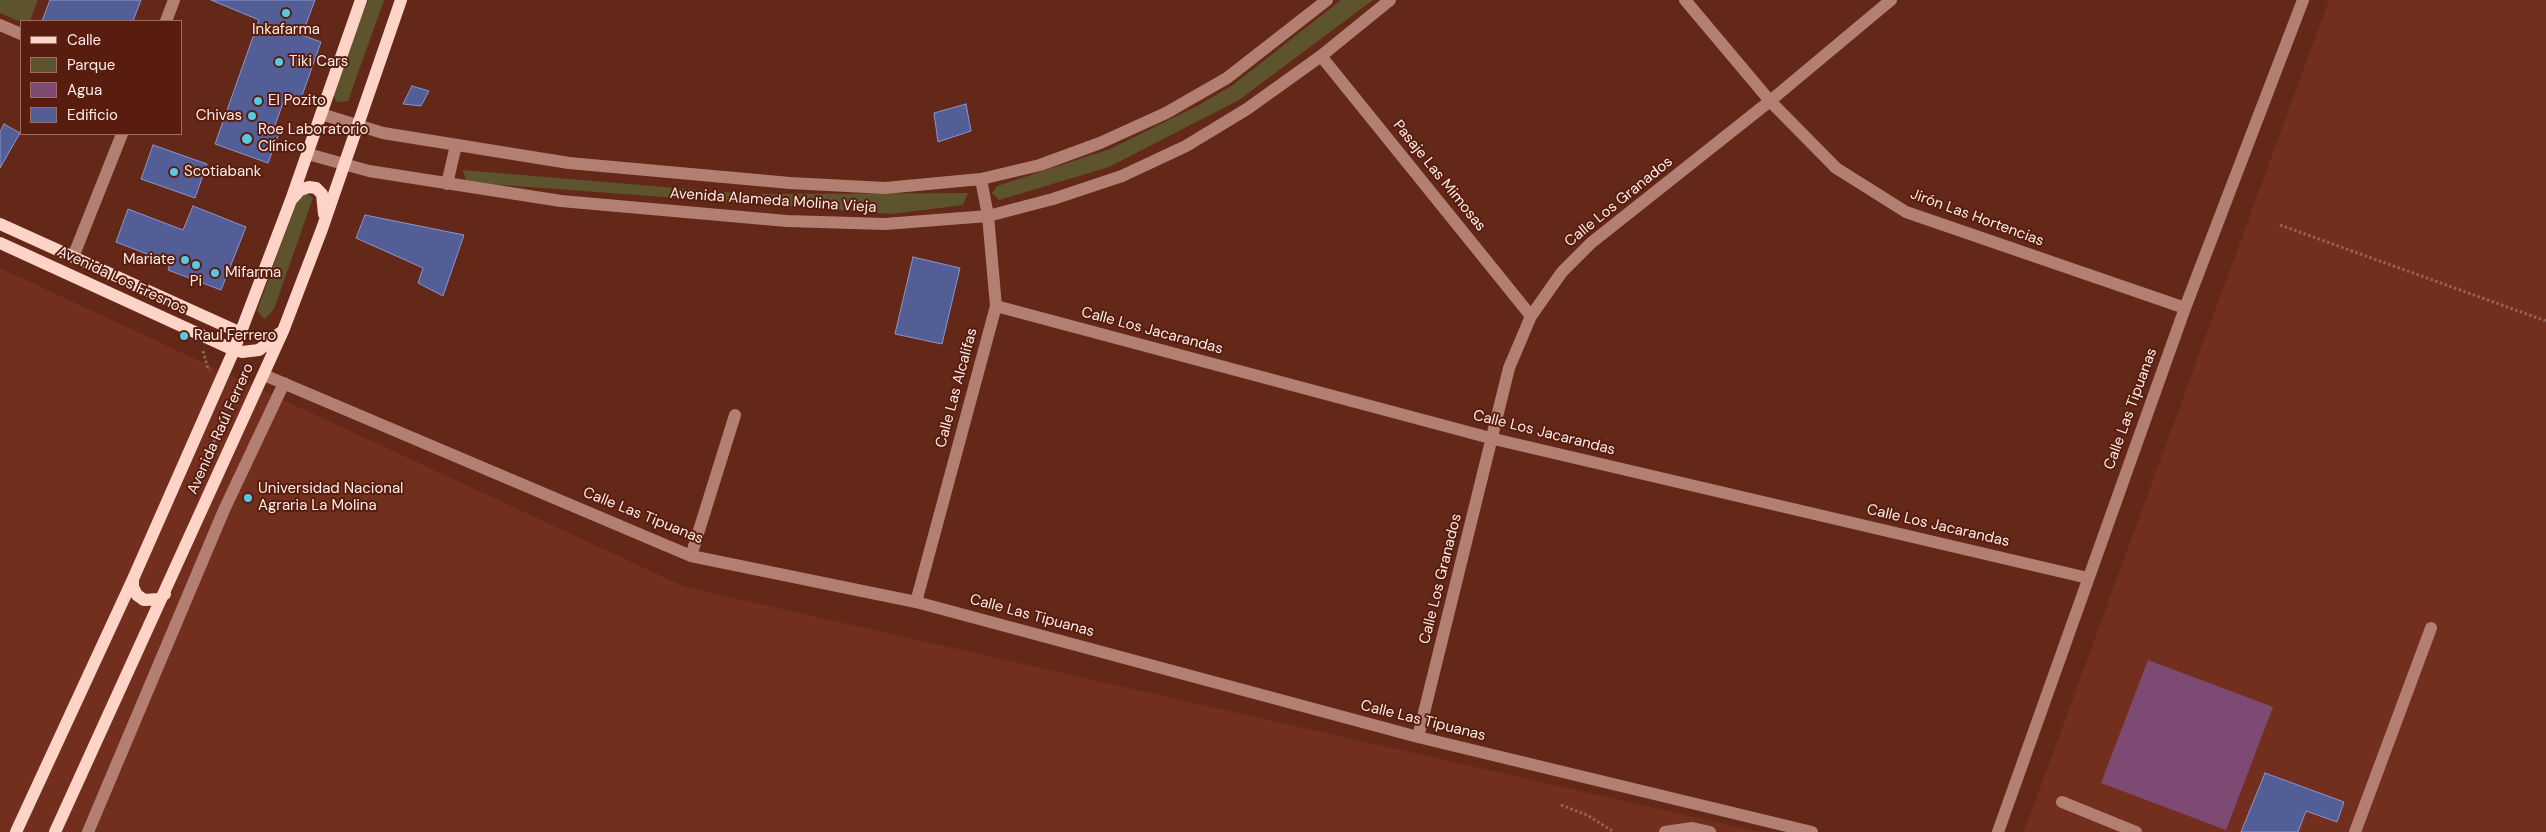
<!DOCTYPE html>
<meta charset="utf-8">
<style>
body{margin:0}
#map{position:relative;width:2546px;height:832px;overflow:hidden;background:#642819;font-family:"DM Sans",sans-serif}
canvas{display:block}
.legend{position:absolute;left:20px;top:20px;width:162px;height:115px;box-sizing:border-box;background:#581d0e;border:1px solid #9a7065;margin:0;padding:6px 9px;list-style:none;font-size:15px;color:#fcece8}
.legend li{display:flex;align-items:center;gap:10px;height:25px}
.legend b{width:25px;border:1px solid #9a7065}
</style>
<div id="map">
<canvas width="2546" height="832"></canvas>
<ul class="legend">
<li><b style="height:6px;background:#fed3c8"></b>Calle</li>
<li><b style="height:14px;background:#5d532d"></b>Parque</li>
<li><b style="height:14px;background:#7e4a73"></b>Agua</li>
<li><b style="height:14px;background:#545e96"></b>Edificio</li>
</ul>
</div>
<script>
const g = document.querySelector('canvas').getContext('2d');
g.lineJoin = 'round';
function fill(path, color) { g.fillStyle = color; g.fill(path, 'evenodd'); }
const shape = rows => new Path2D(rows.map(r => 'M' + r).join(''));
function trace(path, color, width, dash) { g.strokeStyle = color; g.lineWidth = width; g.lineCap = dash ? 'butt' : 'round'; g.setLineDash(dash || []); g.stroke(path); }
function write(font, color, halo, rows, align = 'center') {
  g.font = font + ' "DM Sans",sans-serif'; g.lineWidth = 4; g.setLineDash([]); g.textBaseline = 'middle'; g.strokeStyle = halo; g.fillStyle = color; for (const [text, x, y, turn = 0] of rows) {
    g.save(); g.translate(x, y); g.rotate((+turn || 0) * Math.PI / 180); g.textAlign = isNaN(turn) ? turn : align; if (halo) g.strokeText(text, 0, 0); g.fillText(text, 0, 0); g.restore();
  }
}
fill(shape([
 [2329,0,2546,0,2546,832,2024,832],
 [0,268,685,587,1760,832,0,832]
]), '#722f1e');
fill(shape([
 [0,0,38,0,30,21,21,22,0,13],
 [368,0,384,0,348,101,336,102,333,93],
 [1341,0,1373,0,1239,100,1109,167,999,200,992,193,997,186,1110,149,1199,105,1233,85],
 [463,170,748,194,968,193,963,205,892,214,489,184,466,180],
 [304,191,313,198,274,309,265,319,257,311,298,198]
]), '#5d532d');
fill(shape([
 [2148,660,2273,707,2226,830,2101,783]
]), '#7e4a73');
const building = shape([
 [50,0,141,0,133,21,42,21,50,0],
 [211,0,315,0,302,35,321,42,299,104,284,100,273,131,279,134,268,163,215,144,259,20,211,0],
 [412,86,429,91,421,106,403,104,412,86],
 [966,104,971,131,938,142,934,113,966,104],
 [4,124,20,133,0,168,0,132,4,124],
 [153,145,207,164,195,198,141,179,153,145],
 [193,206,246,227,221,290,168,270,170,263,116,242,128,209,183,230,193,206],
 [365,215,464,235,443,296,418,283,423,268,356,238,365,215],
 [913,257,960,268,942,344,895,334,913,257],
 [2265,773,2344,802,2337,822,2306,811,2298,832,2241,832,2265,773]
]);
fill(building, '#545e96');
trace(building, '#8995d2', 1);
trace(shape([
 [2280,225,2546,321],
 [203,351,208,369,210,370],
 [212,447,233,395],
 [1561,805,1587,815,1614,832]
]), '#936458', 3, [2.5, 2.5]);
trace(shape([
 [1685,0,1770,101,1836,168,1906,212,2185,308],
 [166,21,174,0],
 [0,25,21,34],
 [1321,56,1531,316],
 [321,114,383,133,569,163,790,183,885,188,981,179,1040,165,1100,143,1166,113,1227,78,1327,0],
 [308,154,369,171,561,201,787,221,885,224,988,216,1053,199,1122,176,1186,146,1247,109,1321,56,1390,0],
 [447,184,456,145],
 [73,257,122,134],
 [996,306,1494,439,2088,578],
 [264,375,691,556,916,602,1418,737,1812,832],
 [691,556,735,415],
 [916,602,996,306,988,216,981,179],
 [1418,737,1509,368,1531,316,1562,272,1591,243,1770,101,1891,0],
 [2062,802,2136,832],
 [88,832,224,510,284,383],
 [1665,832,1692,828,1710,832],
 [1998,832,2185,308,2303,0],
 [2355,832,2431,628]
]), '#b37f72', 12);
trace(shape([
 [292,199,300,190,309,187,316,188,322,194,324,214],
 [0,224,241,333],
 [0,243,234,350,242,352,259,350,280,333],
 [133,579,133,587,137,595,144,600,159,599,165,594],
 [16,832,133,579,234,350,291,200,361,0],
 [55,832,283,331,322,229,401,0]
]), '#fed3c8', 12);
for (const [x, y, r, color] of [
 [286,13,5,"#57c9e2"],
 [279,62,5,"#57c9e2"],
 [258,101,5,"#57c9e2"],
 [252,116,5,"#57c9e2"],
 [247,139,6,"#57c9e2"],
 [174,172,5,"#57c9e2"],
 [185,260,5,"#57c9e2"],
 [196,265,5,"#57c9e2"],
 [215,273,5,"#57c9e2"],
 [184,336,5,"#57c9e2"],
 [248,498,5,"#57c9e2"]
]) { const dot = new Path2D(); dot.arc(x, y, r, 0, 2 * Math.PI); g.fillStyle = color; g.fill(dot); trace(dot, '#581d0e', 2); }
write('15px', '#fcece8', '#581d0e', [
 ["Inkafarma",286,30,"center"],
 ["Tiki Cars",289,62],
 ["El Pozito",268,101],
 ["Chivas",242,116,"right"],
 ["Roe Laboratorio",258,130],
 ["Clínico",258,147],
 ["Scotiabank",184,172],
 ["Mariate",175,260,"right"],
 ["Mifarma",225,273],
 ["Pi",196,282,"center"],
 ["Raul Ferrero",194,336],
 ["Universidad Nacional",258,489],
 ["Agraria La Molina",258,506]
], 'left');
write('15px', '#fcece8', '#581d0e', [
 ["Pasaje Las Mimosas",1439,176,51],
 ["Avenida Alameda Molina Vieja",773,201,4],
 ["Calle Los Granados",1619,202,-39],
 ["Jirón Las Hortencias",1977,218,20],
 ["Avenida Los Fresnos",122,281,25],
 ["Calle Los Jacarandas",1152,331,15],
 ["Calle Las Alcalifas",957,388,-75],
 ["Calle Las Tipuanas",2131,409,-70],
 ["Avenida Raúl Ferrero",221,429,-66],
 ["Calle Los Jacarandas",1544,433,14],
 ["Calle Las Tipuanas",643,516,22],
 ["Calle Los Jacarandas",1938,526,13],
 ["Calle Los Granados",1441,579,-76],
 ["Calle Las Tipuanas",1032,616,15],
 ["Calle Las Tipuanas",1423,721,14]
]);
</script>
